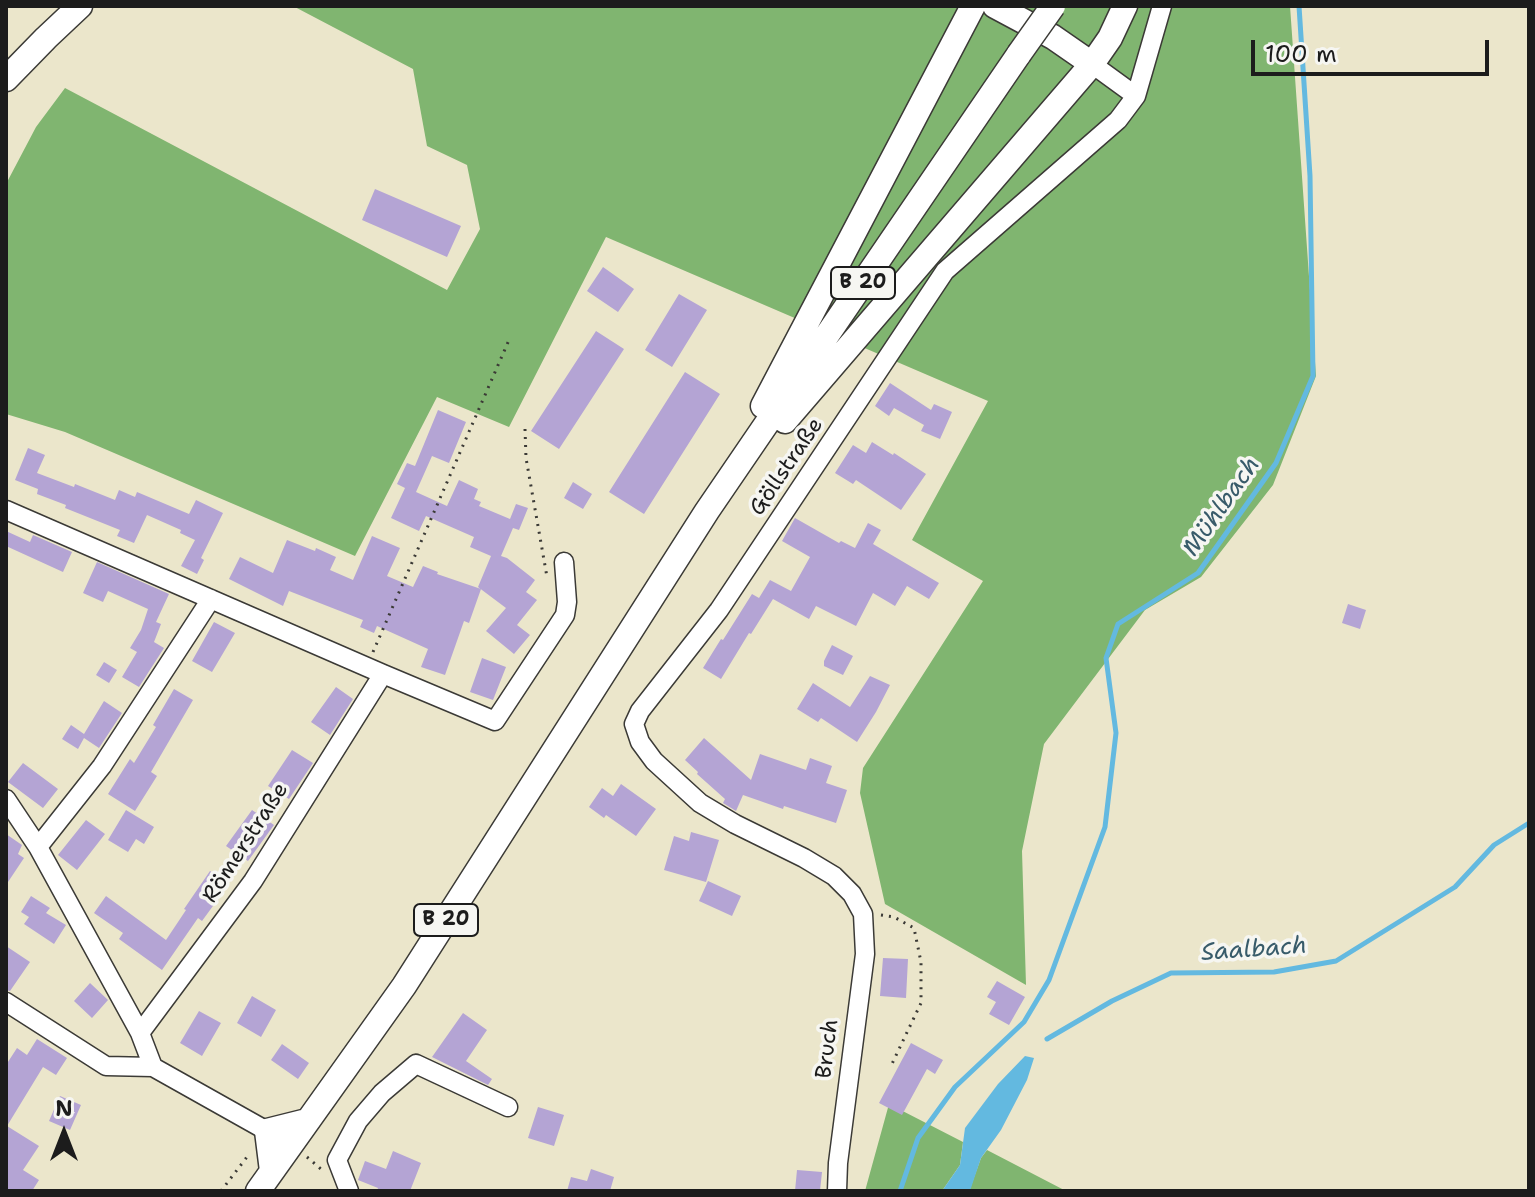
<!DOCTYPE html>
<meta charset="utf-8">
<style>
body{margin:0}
#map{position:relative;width:1535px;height:1197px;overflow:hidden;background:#ebe6cb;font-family:"Shantell Sans",sans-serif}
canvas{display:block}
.frame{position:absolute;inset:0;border:8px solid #1c1c1c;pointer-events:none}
.north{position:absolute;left:24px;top:1093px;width:80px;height:80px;-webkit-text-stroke:6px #f6f6f2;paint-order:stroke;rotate:0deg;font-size:22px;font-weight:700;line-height:32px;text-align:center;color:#1c1c1c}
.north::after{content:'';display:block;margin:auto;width:28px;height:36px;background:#1c1c1c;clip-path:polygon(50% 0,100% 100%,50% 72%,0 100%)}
.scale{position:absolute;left:1251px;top:40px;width:238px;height:36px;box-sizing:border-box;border:4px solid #1c1c1c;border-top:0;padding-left:10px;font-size:24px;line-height:28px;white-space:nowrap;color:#1c1c1c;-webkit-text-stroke:6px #f6f6f2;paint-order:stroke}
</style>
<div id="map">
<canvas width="1535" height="1197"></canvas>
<div class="frame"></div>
<div class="north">N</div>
<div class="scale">100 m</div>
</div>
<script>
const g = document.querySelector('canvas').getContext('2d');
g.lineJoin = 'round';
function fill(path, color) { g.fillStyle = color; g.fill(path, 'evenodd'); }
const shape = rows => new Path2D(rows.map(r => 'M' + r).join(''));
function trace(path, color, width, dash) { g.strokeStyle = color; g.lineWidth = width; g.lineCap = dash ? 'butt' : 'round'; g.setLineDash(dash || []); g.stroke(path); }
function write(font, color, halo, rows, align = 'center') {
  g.font = font + ' "Shantell Sans",sans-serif'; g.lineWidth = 7; g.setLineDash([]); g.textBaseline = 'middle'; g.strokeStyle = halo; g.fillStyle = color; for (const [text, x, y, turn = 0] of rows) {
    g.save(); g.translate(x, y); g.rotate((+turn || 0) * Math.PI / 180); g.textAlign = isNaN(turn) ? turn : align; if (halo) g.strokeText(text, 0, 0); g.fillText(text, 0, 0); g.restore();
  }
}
fill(shape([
 [293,6,1290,6,1316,376,1273,485,1201,577,1145,610,1044,744,1022,851,1026,985,885,904,860,793,863,768,983,581,912,540,988,401,606,237,509,427,437,397,355,556,65,432,6,414,6,184,36,127,65,88,447,290,480,229,467,165,427,146,413,69],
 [889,1104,963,1142,960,1165,942,1191,865,1191],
 [987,1150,1066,1191,969,1191,981,1158]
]), '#80b570');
fill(shape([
 [1025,1056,1034,1058,1027,1080,1001,1130,981,1158,970,1191,942,1191,960,1165,965,1128,998,1084]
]), '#63b9e0');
trace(shape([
 [1047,1039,1112,1001,1171,973,1274,972,1336,961,1455,887,1494,845,1529,823],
 [900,1191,918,1138,955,1087,1024,1022,1049,980,1105,827,1116,733,1106,658,1118,624,1198,573,1276,463,1313,376,1310,176,1299,6]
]), '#63b9e0', 5);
fill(shape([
 [375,189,461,226,447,257,362,220],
 [603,267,634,289,618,312,587,291],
 [679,294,707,310,672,367,645,350],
 [596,331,624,349,559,449,531,431],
 [685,372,720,394,644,514,609,492],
 [890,383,931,410,934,404,952,412,940,439,921,431,924,425,894,408,889,416,875,406],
 [438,410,466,422,449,463,432,456,416,492,447,506,459,480,478,489,474,499,481,502,479,506,510,519,516,504,528,508,519,530,513,528,501,556,507,558,535,580,526,592,537,600,517,625,530,635,514,654,486,631,506,608,478,587,491,556,470,547,474,537,426,516,419,531,391,518,405,488,397,484,407,463,415,466],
 [872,442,893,455,894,453,926,474,901,510,856,480,853,484,835,473,853,445,866,453],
 [28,448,45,455,37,473,74,487,75,484,115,500,119,490,135,497,137,492,189,514,196,500,223,513,201,558,204,560,197,574,181,566,195,540,180,533,181,530,147,515,134,543,117,536,120,530,65,508,66,505,37,494,38,489,15,480],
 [573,482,592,494,583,509,564,498],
 [795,518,839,543,841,541,855,548,868,523,881,530,873,544,939,583,929,599,907,586,895,606,873,593,856,626,816,606,809,619,773,599,751,634,749,633,721,679,703,668,721,639,723,640,752,594,759,598,770,580,791,591,810,557,782,541],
 [6,531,30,542,33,535,72,552,63,572,6,546],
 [372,536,400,548,387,576,413,587,423,566,438,572,437,574,481,589,469,623,464,621,445,675,421,667,428,649,377,626,374,633,360,627,363,620,289,591,283,606,229,579,240,557,273,573,287,540,315,551,316,548,336,557,330,570,353,580],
 [97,562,169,594,156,622,161,624,154,642,164,648,139,687,122,677,137,652,130,648,141,630,148,609,108,591,103,602,83,593],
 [1348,604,1366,610,1360,629,1342,623],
 [214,622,235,633,212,672,192,661],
 [832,645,853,656,843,675,824,666,824,661],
 [482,658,506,667,493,700,470,692],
 [104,662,117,670,109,683,96,675],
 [870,676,890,685,876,712,857,742,821,718,818,722,797,709,813,683,850,707],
 [336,687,353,699,330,735,311,722],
 [174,689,193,700,151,772,157,776,135,811,108,794,130,759,134,763,156,727,153,725],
 [104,701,122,713,99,748,84,738,78,749,62,739,71,725,84,734],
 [704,738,751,780,760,754,806,770,810,758,832,766,826,783,847,790,836,823,784,806,783,809,743,795,736,811,723,803,725,799,697,774,698,772,685,760],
 [292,750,313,763,289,799,268,786],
 [23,763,58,789,43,808,8,782],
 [621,784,656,809,636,836,606,815,604,818,589,807,602,788,613,796],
 [126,810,154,827,144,844,136,839,128,852,108,840],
 [252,810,274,825,248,861,226,846],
 [86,820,105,834,77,870,58,855],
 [691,832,719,840,706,882,664,870,674,836,689,841],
 [6,834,22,845,18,854,24,858,6,885],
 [210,871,229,884,202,921,198,918,162,970,119,939,123,933,94,913,106,896,166,940,186,910,184,909],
 [708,881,741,896,732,916,699,901],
 [31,896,50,908,46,913,66,925,54,944,24,924,29,917,21,912],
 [6,946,30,962,10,991,6,990],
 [883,958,908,959,906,998,880,996],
 [997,981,1025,997,1009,1025,989,1014,996,1002,987,997],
 [90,983,108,1000,92,1018,74,1001],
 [252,996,276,1010,261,1037,237,1023],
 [199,1011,221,1023,202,1056,180,1043],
 [463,1013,487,1030,466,1061,492,1079,488,1085,432,1057],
 [37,1039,67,1058,56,1075,43,1067,7,1126,39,1146,23,1170,39,1180,32,1191,6,1191,6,1065,17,1048,27,1055],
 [911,1043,943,1060,935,1074,927,1069,902,1115,879,1103],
 [282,1044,309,1063,298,1079,271,1060],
 [60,1096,81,1105,70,1130,49,1121],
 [538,1107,564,1115,554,1146,528,1138],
 [393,1151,421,1163,410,1191,377,1191,378,1188,358,1180,365,1161,386,1169],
 [591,1169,614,1177,610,1191,567,1191,571,1177,587,1181],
 [797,1170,822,1172,820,1191,795,1191]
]), '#b4a4d4');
const minor = shape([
 [1092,64,1136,96],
 [6,510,383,674,495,721,565,615,567,602,564,562],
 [6,799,38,847,140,1033,153,1067,267,1131],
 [38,847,102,766,211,599],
 [6,1002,106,1066,153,1067],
 [140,1033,253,881,383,674],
 [349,1191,337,1160,358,1121,382,1093,416,1064,508,1107],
 [837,1191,838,1163,865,954,863,914,852,894,834,876,804,858,735,824,700,803,654,761,640,742,634,724,640,711,719,610,945,271,1118,120,1136,96,1162,6]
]);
const major = shape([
 [995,6,1053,37,1092,64],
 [6,79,46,38,80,6],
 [763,406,973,6],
 [785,421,1092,64,1110,38,1125,6],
 [272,1171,267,1131,307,1121],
 [258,1191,404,986,707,511,1019,54]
]);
trace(minor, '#3b3a36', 21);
trace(major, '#3b3a36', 27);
trace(shape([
 [525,429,526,458,547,577],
 [373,652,509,340],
 [881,915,894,917,914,928,921,962,921,1003,890,1068],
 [307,1157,322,1170],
 [221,1191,250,1153]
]), '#3b3a36', 3, [2, 6]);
trace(minor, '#fff', 18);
trace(major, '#fff', 24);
const majorBridge = shape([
 [1019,54,1053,6]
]);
trace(majorBridge, '#3b3a36', 27, []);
trace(majorBridge, '#fff', 24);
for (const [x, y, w] of [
 [863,283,64],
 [446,920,64]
]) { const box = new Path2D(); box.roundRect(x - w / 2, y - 16, w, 32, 6); g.fillStyle = '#f6f6f2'; g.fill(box); trace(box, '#1c1c1c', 2); }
write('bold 20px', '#1c1c1c', null, [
 ["B 20",863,283],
 ["B 20",446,920]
]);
write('22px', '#1c1c1c', '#f6f6f2', [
 ["Göllstraße",787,467,-56],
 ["Römerstraße",246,843,-57],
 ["Bruch",828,1049,-83]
]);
write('italic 24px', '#385b6a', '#f6f6f2', [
 ["Mühlbach",1222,507,-55],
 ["Saalbach",1254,950,-4]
]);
</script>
